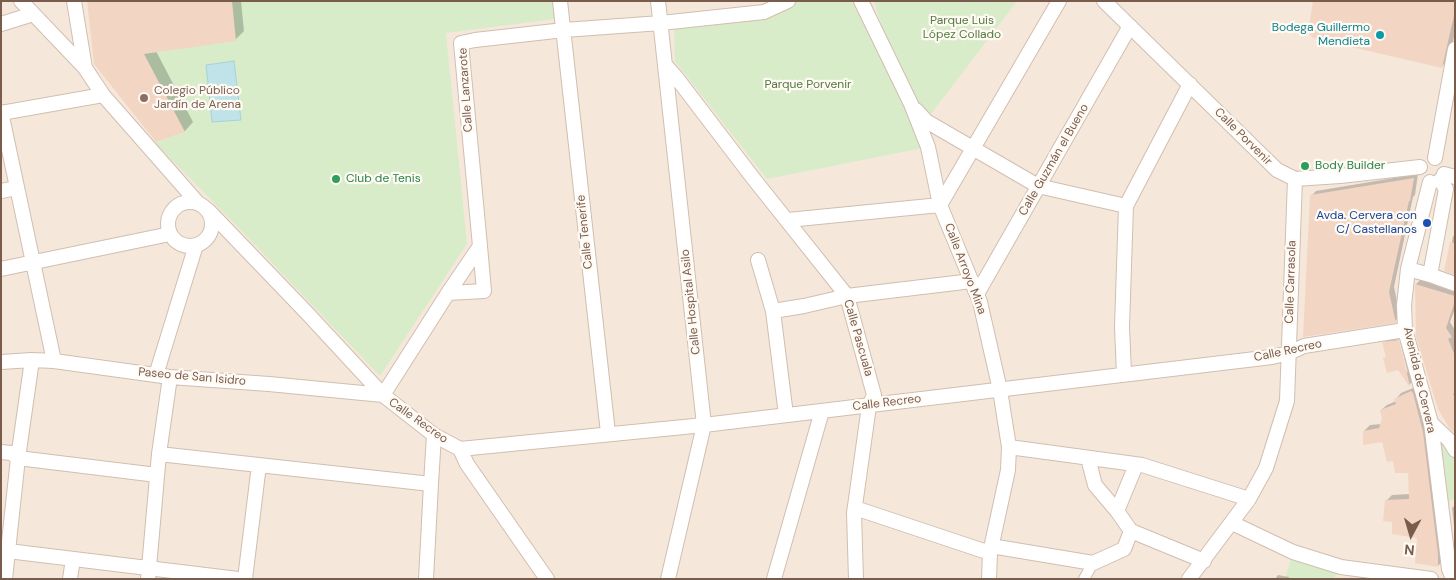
<!DOCTYPE html>
<meta charset="utf-8">
<style>
body{margin:0}
#map{position:relative;width:1456px;height:580px;overflow:hidden;background:#fdf6ec;font-family:"DM Sans",sans-serif}
canvas{display:block}
.frame{position:absolute;inset:0;border:2px solid #7a5c4d;pointer-events:none}
.north{position:absolute;left:1386px;top:510px;width:50px;height:50px;-webkit-text-stroke:4px #fffaf3;paint-order:stroke;rotate:186deg;font-size:14px;font-weight:700;line-height:20px;text-align:center;color:#7a5c4d}
.north::after{content:'';display:block;margin:auto;width:18px;height:22px;background:#7a5c4d;clip-path:polygon(50% 0,100% 100%,50% 72%,0 100%)}
</style>
<div id="map">
<canvas width="1456" height="580"></canvas>
<div class="frame"></div>
<div class="north">N</div>
</div>
<script>
const g = document.querySelector('canvas').getContext('2d');
g.lineJoin = 'round';
function fill(path, color) { g.fillStyle = color; g.fill(path, 'evenodd'); }
const shape = rows => new Path2D(rows.map(r => 'M' + r).join(''));
function trace(path, color, width, dash) { g.strokeStyle = color; g.lineWidth = width; g.lineCap = dash ? 'butt' : 'round'; g.setLineDash(dash || []); g.stroke(path); }
function write(font, color, halo, rows, align = 'center') {
  g.font = font + ' "DM Sans",sans-serif'; g.lineWidth = 4.5; g.setLineDash([]); g.textBaseline = 'middle'; g.strokeStyle = halo; g.fillStyle = color; for (const [text, x, y, turn = 0] of rows) {
    g.save(); g.translate(x, y); g.rotate((+turn || 0) * Math.PI / 180); g.textAlign = isNaN(turn) ? turn : align; if (halo) g.strokeText(text, 0, 0); g.fillText(text, 0, 0); g.restore();
  }
}
fill(shape([
 [1,1,1455,1,1455,579,1,579]
]), '#f5e8da');
fill(shape([
 [232,1,554,1,556,19,446,33,467,244,380,376,237,226,155,143,185,132,144,54],
 [794,1,871,1,883,30,874,1,1017,1,931,114,911,104,928,147,767,179,675,61,674,27],
 [1442,437,1455,457,1455,498,1447,503,1436,438],
 [1293,552,1340,567,1334,579,1285,579]
]), '#d8ecc9');
const water = shape([
 [234,61,241,120,212,122,206,65,234,61]
]);
fill(water, '#bfe3e8');
trace(water, '#a5d3da', 1);
fill(shape([
 [88,1,241,1,244,31,235,40,156,51,193,122,185,131,157,141],
 [1455,1,1455,32,1449,60,1442,66],
 [1418,174,1415,195,1413,197,1394,287,1400,316,1395,321,1311,196,1316,191],
 [1455,235,1455,273,1446,270,1453,236],
 [1421,279,1455,290,1455,309,1450,322,1455,330,1455,432,1417,337,1416,284],
 [1403,336,1414,380,1409,385,1399,368,1385,358,1387,356,1384,343,1388,339,1397,337,1405,369,1408,373,1399,337],
 [1418,386,1428,426,1443,560,1438,566,1418,537,1394,521,1386,501,1392,495,1410,494,1409,471,1394,459,1383,440,1364,431,1370,425,1382,424,1383,419,1381,410,1387,405,1396,401,1396,399,1401,393],
 [1455,505,1455,534,1452,508],
 [1278,575,1289,577,1288,579,1275,579]
]), '#0003');
fill(shape([
 [87,1,232,1,236,41,144,54,185,132,156,142,94,64],
 [1313,1,1455,1,1455,11,1442,68,1313,38,1308,32],
 [1414,178,1410,201,1409,201,1389,292,1396,323,1303,337,1310,195],
 [1450,242,1455,243,1455,275,1444,271],
 [1415,284,1455,296,1455,301,1446,328,1452,337,1448,339,1455,356,1455,392,1453,394,1455,397,1455,433,1450,429,1438,409,1416,337],
 [1399,340,1410,386,1409,386,1398,370,1387,373,1383,358,1386,357,1382,342],
 [1411,391,1413,393,1423,432,1438,554,1438,567,1415,563,1417,538,1392,534,1392,522,1383,521,1385,500,1409,499,1408,473,1395,473,1393,461,1387,462,1382,442,1363,445,1363,431,1379,428,1382,419,1380,410,1396,404,1394,399]
]), '#f3d5c3');
const pedestrian = shape([
 [1084,579,1093,563]
]);
const minor = shape([
 [21,1,85,68,103,95,197,202],
 [74,1,85,68],
 [560,1,608,433],
 [658,1,704,425,668,579],
 [861,1,911,104,928,147,940,205,980,302,1000,390,1009,447,1008,470,990,553,989,579],
 [1104,1,1277,170,1295,179,1340,176,1420,167],
 [1,24,33,14],
 [666,66,676,77,753,178,847,296,874,395,869,406,854,513,856,579],
 [916,110,926,121,1038,186,1126,206],
 [1,112,54,361],
 [1,113,103,95],
 [1435,158,1455,49],
 [1444,174,1455,177],
 [1430,182,1408,269,1404,305,1405,330,1431,423,1449,569,1453,579],
 [1,191,17,188],
 '168 224a22 22 0 1 1 44 0a22 22 0 1 1-44 0Z',
 [208,210,307,313,383,395,434,435,460,449,704,425,1272,357,1289,353,1304,346,1405,330],
 [788,220,940,205,1059,1],
 [758,260,773,311],
 [1,269,170,234],
 [1408,269,1430,275,1455,284],
 [1430,275,1446,189,1440,180],
 [448,293,484,291,480,246],
 [977,294,1130,26],
 [1,362,32,360,54,361,170,377,269,384,383,395],
 [1124,374,1122,327,1126,206,1190,84],
 [156,375,196,245],
 [383,395,448,293,480,246,461,43,475,40,564,30,661,23,764,12,788,1],
 [786,415,773,311,804,306,847,296,972,281],
 [1431,423,1449,440,1455,450],
 [1009,447,1142,465,1249,499],
 [460,449,467,464,547,579],
 [1,452,11,453,18,458,157,475],
 [159,454,431,484],
 [1088,458,1095,485,1117,511,1131,531],
 [855,508,990,553],
 [1117,511,1136,465],
 [1232,523,1293,552,1341,567,1431,579],
 [991,546,1093,563,1124,549,1131,531,1204,561],
 [8,551,238,579],
 [5,579,18,458,32,360],
 [70,579,73,559],
 [148,579,159,454,170,377],
 [245,579,259,465],
 [426,579,431,484,434,435],
 [774,579,822,411],
 [1189,579,1249,499,1266,468,1287,401,1295,179]
]);
trace(pedestrian, '#d1beb0', 12);
trace(minor, '#d1beb0', 16);
trace(pedestrian, '#fff', 10);
trace(minor, '#fff', 14);
for (const [x, y, r, color] of [
 [1380,35,5,"#0f9aa8"],
 [144,98,5,"#8d6e63"],
 [1305,166,5,"#2e9e5b"],
 [336,179,5,"#2e9e5b"],
 [1427,223,5,"#1a4fb4"]
]) { const dot = new Path2D(); dot.arc(x, y, r, 0, 2 * Math.PI); g.fillStyle = color; g.fill(dot); trace(dot, '#fffaf3', 2); }
write('12px', '#537a41', '#fffaf3', [
 ["Parque Luis",962,21],
 ["López Collado",962,35],
 ["Parque Porvenir",808,85]
]);
write('12px', '#0d838f', '#fffaf3', [
 ["Bodega Guillermo",1370,28],
 ["Mendieta",1370,42]
], 'right');
write('12px', '#7a5c4d', '#fffaf3', [
 ["Calle Lanzarote",466,90,-94],
 ["Calle Porvenir",1243,137,45],
 ["Calle Guzmán el Bueno",1054,160,-60],
 ["Calle Tenerife",585,232,-96],
 ["Calle Arroyo Mina",965,269,69],
 ["Calle Carrasola",1291,282,-88],
 ["Calle Hospital Asilo",691,302,-96],
 ["Calle Pascuala",858,338,74],
 ["Calle Recreo",1288,351,-12],
 ["Paseo de San Isidro",192,377,5],
 ["Avenida de Cervera",1419,380,77],
 ["Calle Recreo",887,403,-7],
 ["Calle Recreo",418,421,35]
]);
write('12px', '#785e54', '#fffaf3', [
 ["Colegio Público",154,91],
 ["Jardín de Arena",154,105]
], 'left');
write('12px', '#27864d', '#fffaf3', [
 ["Body Builder",1315,166],
 ["Club de Tenis",346,179]
], 'left');
write('12px', '#164399', '#fffaf3', [
 ["Avda. Cervera con",1417,216],
 ["C/ Castellanos",1417,230]
], 'right');
</script>
